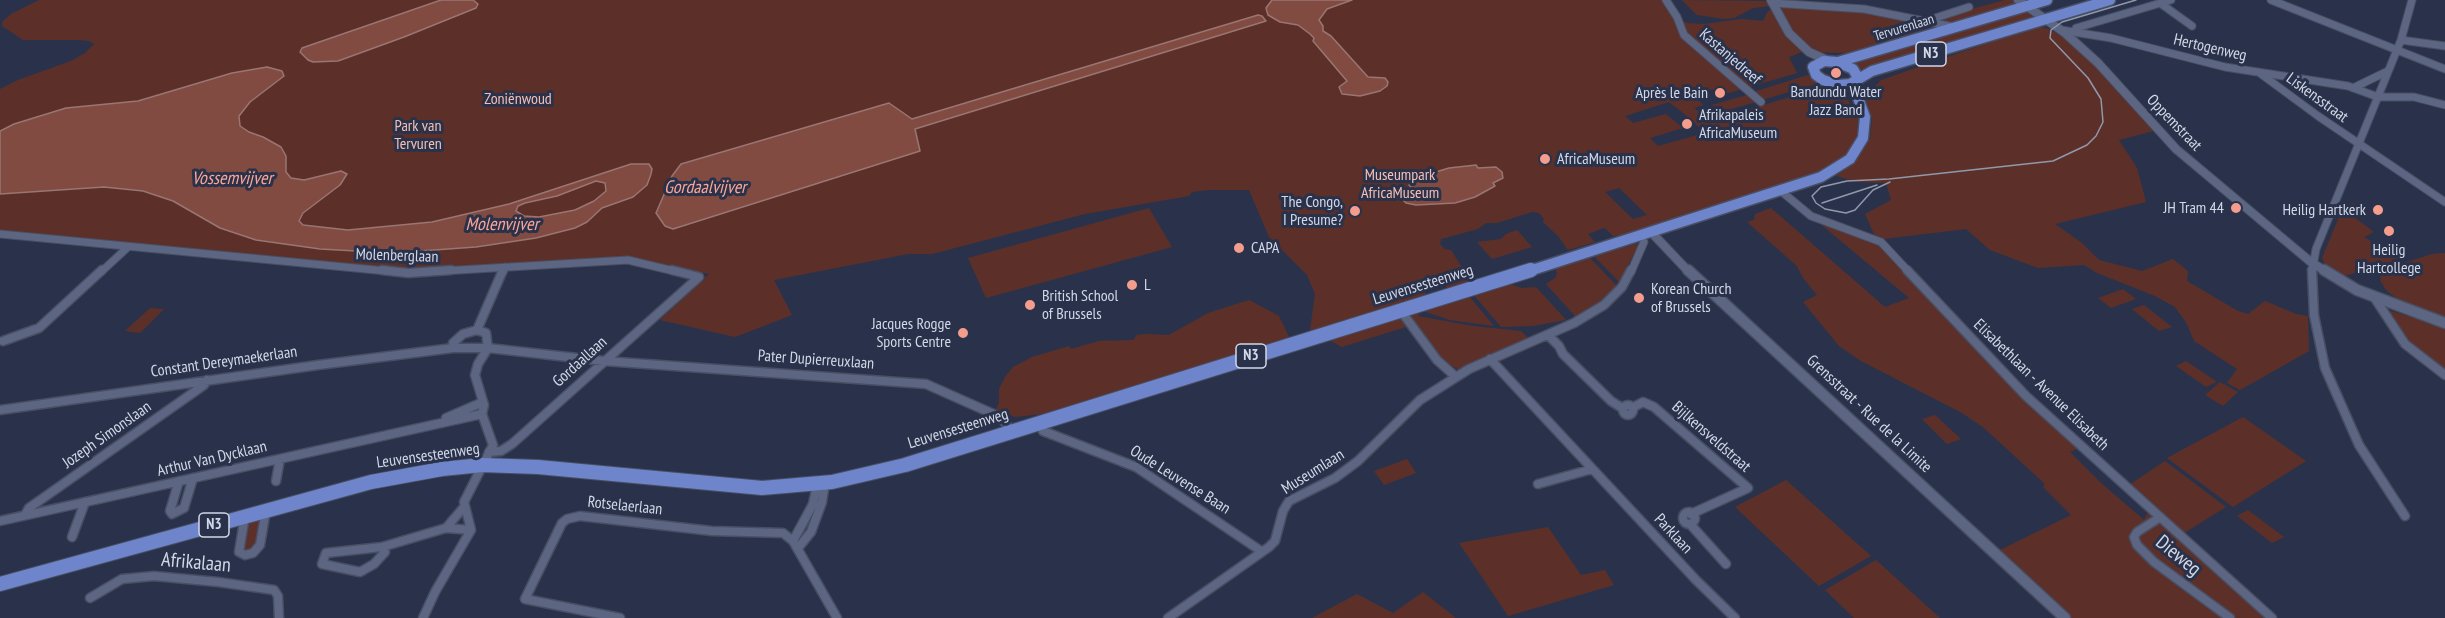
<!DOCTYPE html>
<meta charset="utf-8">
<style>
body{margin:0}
canvas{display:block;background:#29324a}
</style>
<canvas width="2445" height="618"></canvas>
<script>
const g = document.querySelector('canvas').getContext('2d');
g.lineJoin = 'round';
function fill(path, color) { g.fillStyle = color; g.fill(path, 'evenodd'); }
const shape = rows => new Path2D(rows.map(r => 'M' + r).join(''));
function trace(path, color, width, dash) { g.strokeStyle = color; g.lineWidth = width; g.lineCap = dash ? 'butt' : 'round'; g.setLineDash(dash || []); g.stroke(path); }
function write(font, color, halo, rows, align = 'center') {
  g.font = font + ' "PT Sans Narrow",sans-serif'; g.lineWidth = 6; g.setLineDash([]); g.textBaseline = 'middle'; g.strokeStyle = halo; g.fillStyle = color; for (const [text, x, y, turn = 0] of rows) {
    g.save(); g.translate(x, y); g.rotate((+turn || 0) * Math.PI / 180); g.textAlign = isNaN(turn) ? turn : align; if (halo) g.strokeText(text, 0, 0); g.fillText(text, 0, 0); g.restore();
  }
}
fill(shape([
 [39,0,1663,0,1673,17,1687,23,1704,24,1742,19,1763,21,1768,11,1782,6,1864,11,1944,26,1849,53,1802,52,1789,57,1797,73,1725,94,1714,89,1697,93,1696,97,1703,105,1694,108,1710,121,1807,92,1848,100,1858,115,1857,139,1846,157,1830,168,1632,234,1613,236,1605,228,1601,229,1588,234,1595,242,1568,250,1558,236,1543,222,1544,219,1539,213,1532,212,1497,223,1486,223,1478,229,1441,239,1440,244,1445,249,1451,250,1461,266,1464,266,1475,279,1447,288,1440,280,1424,284,1421,286,1428,298,1418,316,1473,326,1521,331,1529,339,1459,370,1444,361,1415,324,1342,347,1310,330,1315,294,1307,275,1269,237,1249,190,1208,190,1192,192,1189,196,1085,214,932,254,908,254,774,280,792,315,735,337,660,320,709,274,629,257,409,271,0,232,0,89,18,80,71,61,85,53,94,44,89,41,80,40,23,40,2,26,2,22,11,14],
 [1669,102,1692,120,1704,133,1658,146,1650,138,1683,128,1666,114,1633,123,1625,116],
 [1619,188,1647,215,1633,219,1605,192],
 [1682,0,1767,1,1769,6,1753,8,1734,18,1724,19,1697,15],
 [2005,0,2020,0,2006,8,1955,23,1935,19],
 [2024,10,2036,19,1864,72,1849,61],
 [2034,27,2046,28,2068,39,2089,56,2157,130,2119,140,2137,168,2146,202,2055,224,2082,243,2099,260,2142,271,2173,259,2188,271,2187,281,2238,311,2248,314,2265,301,2296,314,2308,316,2309,351,2240,390,2227,383,2237,369,2194,341,2187,324,2175,307,2155,296,2097,273,2084,265,2038,268,1990,250,1966,229,1883,239,1874,234,1865,214,1891,200,1886,183,1857,182,1836,176,1854,163,1870,139,1872,119,1865,97,1881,80],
 [1808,75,1819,83,1762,100,1753,92],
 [1747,95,1756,102,1721,112,1712,105],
 [2354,203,2358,207,2354,217,2374,232,2364,237,2378,246,2375,248,2385,255,2399,251,2407,257,2341,277,2327,268,2322,258,2344,205],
 [1149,208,1172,247,986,298,968,258],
 [1771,208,1885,307,1909,298,1817,221,1879,244,2079,448,2070,452,2100,482,2144,520,2148,511,2267,618,2070,618,1998,551,2071,515,2043,487,2045,484,1984,428,1962,413,1861,361,1839,346,1803,302,1817,295,1803,278,1797,266,1747,222,1754,220,1755,214],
 [1517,230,1532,247,1492,259,1477,242,1501,239,1506,234],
 [1636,244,1639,245,1619,282,1594,256],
 [2445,253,2445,318,2404,304,2387,291,2381,282,2380,274,2383,270,2432,254],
 [1590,258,1617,286,1605,299,1576,317,1546,284,1556,277,1557,273,1555,268],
 [1506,283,1522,288,1536,287,1566,320,1533,326,1501,327,1473,294],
 [2123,289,2136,299,2111,308,2098,298],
 [1469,296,1494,326,1450,320,1423,311],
 [1249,300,1279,316,1290,339,1042,414,1015,417,996,409,999,403,999,389,1005,377,1013,367,1032,357,1069,346,1071,349,1099,341,1133,340,1137,335,1146,334,1169,335,1208,313],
 [2144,305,2172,327,2159,331,2132,309],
 [150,308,164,309,140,333,125,331],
 [2384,309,2445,327,2445,371,2408,344],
 [2186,361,2217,382,2206,387,2176,366],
 [2220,382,2238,392,2223,406,2205,395],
 [1935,415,1961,439,1947,444,1922,419],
 [2243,417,2306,461,2233,507,2167,458],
 [1407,459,1416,473,1384,485,1374,471],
 [2165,461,2226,507,2184,533,2129,485],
 [1786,480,1871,556,1819,586,1735,507],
 [2248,510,2284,537,2272,543,2237,516],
 [263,513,258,544,254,550,244,552,242,547,247,518],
 [1548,527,1581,575,1605,570,1614,585,1508,616,1459,543],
 [1876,560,1940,618,1854,618,1825,590],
 [1423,592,1456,618,1312,618,1357,594,1393,613]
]), '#5c3028');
const water = shape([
 [441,0,473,0,478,4,476,8,404,37,338,61,313,62,308,60,300,52,302,48,441,0],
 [1272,0,1352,0,1327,9,1319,20,1323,26,1323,31,1331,36,1368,77,1385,78,1388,82,1387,86,1380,91,1360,96,1342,94,1339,87,1347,81,1313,41,1314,38,1310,34,1298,25,1280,22,1268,15,1266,8,1272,0],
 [1258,15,1262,16,1266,21,915,129,920,151,673,229,665,226,656,213,672,176,681,164,889,103,912,119,1258,15],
 [267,67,282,71,284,76,250,102,239,116,240,126,249,132,263,137,281,147,286,156,286,172,291,178,304,180,341,171,347,174,340,185,303,213,299,221,303,225,348,230,432,222,509,204,631,164,649,164,652,169,651,174,647,185,633,197,602,208,587,222,575,228,536,238,476,247,392,253,320,249,256,240,220,228,173,201,143,191,104,187,0,194,0,131,14,124,66,108,138,101,232,73,267,67],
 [596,181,605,183,606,191,594,201,575,210,539,217,524,216,516,211,518,206,525,203,557,196,596,181],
 [1476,165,1478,168,1496,167,1502,172,1503,178,1493,183,1495,186,1475,197,1455,203,1416,205,1406,203,1401,198,1401,192,1411,187,1409,185,1429,174,1449,168,1476,165]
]);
fill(water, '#814b41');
trace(water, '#997573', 1.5);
const minorFar1 = shape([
 [1666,0,1677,17,1684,35,1761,102],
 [2271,0,2445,69],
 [1772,3,1864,9,1954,27],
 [2160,3,2192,26],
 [1929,20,1969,7],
 [2061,30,2111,38,2225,67,2348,86,2378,97,2414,97,2445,105],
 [2076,31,2076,28,2171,0],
 [2401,40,2445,46],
 [2261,74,2318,116,2445,202],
 [2353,88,2388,71],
 [1781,191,1811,216,1881,242,1909,272],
 [0,234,397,272],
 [101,272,128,247],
 [425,272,628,260,678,272],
 [503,272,505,267],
 [1631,272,1644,242],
 [2312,272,2316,249,2401,40,2412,0]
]);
const minor = shape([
 [382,270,408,273,451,270],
 [1907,270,2026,396,2272,618],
 [2312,270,2314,315,2325,368,2359,445,2405,516],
 [2374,297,2405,344,2445,375],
 [1401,311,1437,360,1456,377],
 [477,330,503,270],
 [1548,335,1559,346,1563,354,1611,401,1622,408],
 [3,341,39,328,102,270],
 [453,348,453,343,463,334,477,330,486,333,488,348],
 [1490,359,1696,580,1735,618],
 '1623 410a5 5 0 1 1 10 0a5 5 0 1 1-10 0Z',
 [1632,408,1643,402,1654,407,1748,488,1691,514],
 [0,410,318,365,453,348,488,348,604,361,926,384,1000,417,1012,431],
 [446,418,483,402],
 [1043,431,1136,467,1261,551],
 [489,452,501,451,512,444,699,277,672,270],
 [179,481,170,511,172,514,184,508,193,478],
 [276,481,280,459],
 [1538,484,1592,469],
 '1683 518a6 6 0 1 1 12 0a6 6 0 1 1-12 0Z',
 [25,515,29,508,204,385,207,380],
 [245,516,239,552,245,555,253,553,260,545,266,510],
 [2159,518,2137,532,2134,537,2137,545,2154,562,2230,618],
 [0,521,482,414],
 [1690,524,1726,564],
 [446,528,464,507],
 [72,537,85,502],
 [793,541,813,504,817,485],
 [382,547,385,552,374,564,360,572,322,564,326,553,382,547],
 [382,547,446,528,471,530],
 [798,548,811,532,822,502,825,483],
 [90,598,122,579,154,576,218,582,274,590,278,596,279,618],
 [423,618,435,592,471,530,464,502,493,445,482,414,484,405,475,375,478,364,488,348],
 [620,618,525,599,562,523,567,519,580,516,712,531,783,533,793,541,837,618],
 [1168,618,1269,547,1275,541,1283,511,1289,501,1335,478,1358,461,1420,400,1469,369,1574,323,1604,305,1622,287,1631,270]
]);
const tertiaryFar1 = shape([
 [1771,0,1789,33,1809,52,1829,61],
 [2018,0,2065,33,2098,63,2176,149,2312,263,2327,272],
 [1652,233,1689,272]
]);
const tertiary = shape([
 [1688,270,2065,618],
 [2324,270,2357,290,2445,323]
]);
const primaryFar1 = shape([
 [1838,62,2047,0],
 [1858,78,1853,69,1837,62,1824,61,1813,67,1816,75,1823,80,1838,85,1850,84,1872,71,2110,0],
 [1526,272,1821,177,1850,159,1863,138,1865,117,1853,84]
]);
const primary = shape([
 [0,584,371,482,442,469,482,465,538,467,762,488,832,482,905,465,1531,270]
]);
trace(minorFar1, '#484e63', 9);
trace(minor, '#484e63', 11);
trace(tertiaryFar1, '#484e63', 10);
trace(tertiary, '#484e63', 13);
trace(primaryFar1, '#484e63', 13);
trace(primary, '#484e63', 16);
trace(minorFar1, '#5c6682', 7);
trace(minor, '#5c6682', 8);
trace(tertiaryFar1, '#5c6682', 8);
trace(tertiary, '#5c6682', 10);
trace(primaryFar1, '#6e85cc', 10);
trace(primary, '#6e85cc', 14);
trace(shape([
 [1890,182,1873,190,1855,210,1846,213,1825,209,1816,203,1812,196,1821,187,1847,181,1889,179,2053,161,2087,145,2096,136,2103,122,2101,99,2088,78,2050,38,2051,30,2062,22,2136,0],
 [1822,203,1877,185]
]), '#9098ab', 1.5);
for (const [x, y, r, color] of [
 [1836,73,6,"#f49d8d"],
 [1720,93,6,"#f49d8d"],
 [1687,124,6,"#f49d8d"],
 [1545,159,6,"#f49d8d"],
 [2236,208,6,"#f49d8d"],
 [2378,210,6,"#f49d8d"],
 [1355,211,6,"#f49d8d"],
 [2389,231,6,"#f49d8d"],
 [1239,248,6,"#f49d8d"],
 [1132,285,6,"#f49d8d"],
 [1639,298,6,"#f49d8d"],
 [1030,305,6,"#f49d8d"],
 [963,333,6,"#f49d8d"]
]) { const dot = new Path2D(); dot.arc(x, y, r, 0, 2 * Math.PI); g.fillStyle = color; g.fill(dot); trace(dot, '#29324a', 2); }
write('14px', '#d2d8e8', '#29324a', [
 ["Tervurenlaan",1904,28,-17]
]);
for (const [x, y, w] of [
 [1931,54,30],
 [1251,356,30],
 [214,525,30]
]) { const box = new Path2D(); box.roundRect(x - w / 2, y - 12, w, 24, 4.5); g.fillStyle = '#29324a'; g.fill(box); trace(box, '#d2d8e8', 1.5); }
write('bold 15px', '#d2d8e8', null, [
 ["N3",1931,54],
 ["N3",1251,356],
 ["N3",214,525]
]);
write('16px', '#d2d8e8', '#29324a', [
 ["Hertogenweg",2210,48,13],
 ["Kastanjedreef",1730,57,41],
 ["Liskensstraat",2317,98,36],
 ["Oppemstraat",2174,123,46],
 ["Molenberglaan",397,256,2],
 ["Leuvensesteenweg",1423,285,-17],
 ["Pater Dupierreuxlaan",816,360,4],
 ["Constant Dereymaekerlaan",224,362,-8],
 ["Gordaallaan",580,362,-42],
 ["Elisabethlaan - Avenue Elisabeth",2041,385,44],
 ["Grensstraat - Rue de la Limite",1869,414,43],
 ["Leuvensesteenweg",958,429,-17],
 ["Jozeph Simonslaan",107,435,-35],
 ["Bijlkensveldstraat",1711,437,41],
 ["Leuvensesteenweg",428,456,-8],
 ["Arthur Van Dycklaan",212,459,-13],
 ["Museumlaan",1313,472,-32],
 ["Oude Leuvense Baan",1180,480,32],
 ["Rotselaerlaan",625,506,6],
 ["Parklaan",1673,534,47]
]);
write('16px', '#d2d8e8', '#29324a', [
 ["Bandundu Water",1836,92,"center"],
 ["Jazz Band",1836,110,"center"],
 ["Après le Bain",1708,93,"right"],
 ["Afrikapaleis",1699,115],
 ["AfricaMuseum",1699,133],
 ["AfricaMuseum",1557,159],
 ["The Congo,",1343,202,"right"],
 ["I Presume?",1343,220,"right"],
 ["JH Tram 44",2224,208,"right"],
 ["Heilig Hartkerk",2366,210,"right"],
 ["CAPA",1251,248],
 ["Heilig",2389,250,"center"],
 ["Hartcollege",2389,268,"center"],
 ["L",1144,285],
 ["Korean Church",1651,289],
 ["of Brussels",1651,307],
 ["British School",1042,296],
 ["of Brussels",1042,314],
 ["Jacques Rogge",951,324,"right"],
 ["Sports Centre",951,342,"right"]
], 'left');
write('16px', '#f5bfb4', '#29324a', [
 ["Zoniënwoud",518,99],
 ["Park van",418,126],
 ["Tervuren",418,144],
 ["Museumpark",1400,175],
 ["AfricaMuseum",1400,193]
]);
write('italic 18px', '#fca595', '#29324a', [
 ["Vossemvijver",232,179],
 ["Gordaalvijver",705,188],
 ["Molenvijver",502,225]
]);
write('20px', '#d2d8e8', '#29324a', [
 ["Dieweg",2178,556,39],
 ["Afrikalaan",196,563,5]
]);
</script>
